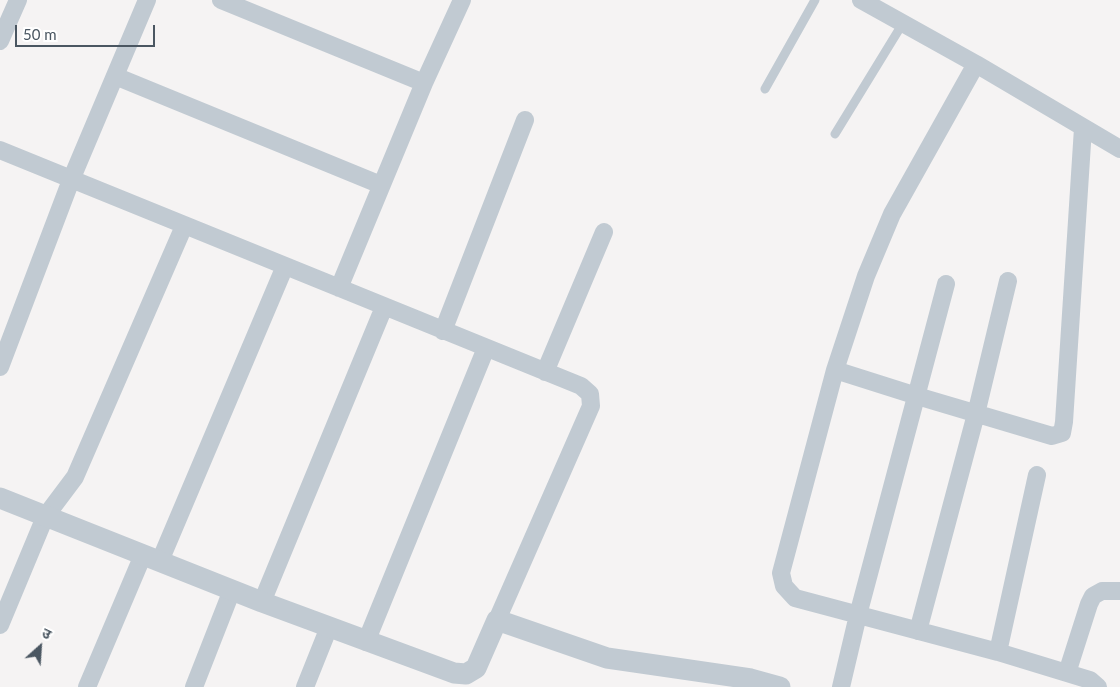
<!DOCTYPE html>
<meta charset="utf-8">
<style>
body{margin:0}
#map{position:relative;width:1120px;height:687px;overflow:hidden;background:#f5f3f3;font-family:Lato,"Noto Sans Devanagari",sans-serif}
canvas{display:block}
.north{position:absolute;left:15px;top:622px;width:50px;height:50px;-webkit-text-stroke:4px #fff;paint-order:stroke;rotate:26deg;font-size:14px;font-weight:700;line-height:20px;text-align:center;color:#4a5661}
.north::after{content:'';display:block;margin:auto;width:18px;height:22px;background:#4a5661;clip-path:polygon(50% 0,100% 100%,50% 72%,0 100%)}
.scale{position:absolute;left:15px;top:25px;width:140px;height:22px;box-sizing:border-box;border:2px solid #4a5661;border-top:0;padding-left:6px;font-size:15px;line-height:18px;white-space:nowrap;color:#4a5661;-webkit-text-stroke:4px #fff;paint-order:stroke}
</style>
<div id="map">
<canvas width="1120" height="687"></canvas>
<div class="north">उ</div>
<div class="scale">50 m</div>
</div>
<script>
const g = document.querySelector('canvas').getContext('2d');
g.lineJoin = 'round';
const shape = rows => new Path2D(rows.map(r => 'M' + r).join(''));
function trace(path, color, width, dash) { g.strokeStyle = color; g.lineWidth = width; g.lineCap = dash ? 'butt' : 'round'; g.setLineDash(dash || []); g.stroke(path); }
trace(shape([
 [765,89,815,0],
 [835,134,903,23]
]), '#c1cad2', 9);
trace(shape([
 [221,0,424,83],
 [861,0,976,64,1120,149],
 [0,41,18,0],
 [976,64,892,214,866,276,835,370,781,573,784,586,795,598,998,652,1090,680,1098,687],
 [115,76,381,185],
 [0,150,581,386,590,394,591,406,497,620],
 [339,288,424,83,462,0],
 [443,331,525,120],
 [0,367,71,180,147,0],
 [835,370,917,396,1052,436,1062,433,1064,422,1083,128],
 [545,372,604,232],
 [160,561,285,266],
 [262,602,384,307],
 [0,625,45,517,75,477,184,226],
 [918,631,976,414,1008,281],
 [366,642,486,348],
 [998,652,1037,475],
 [1067,673,1089,604,1093,596,1102,591,1120,591],
 [87,687,143,555],
 [194,687,232,590],
 [305,687,329,627],
 [841,687,858,615,946,284]
]), '#c1cad2', 18);
trace(shape([
 [0,498,262,602,454,673,466,674,476,668,497,620,607,658,751,679,780,687]
]), '#c1cad2', 21);
</script>
